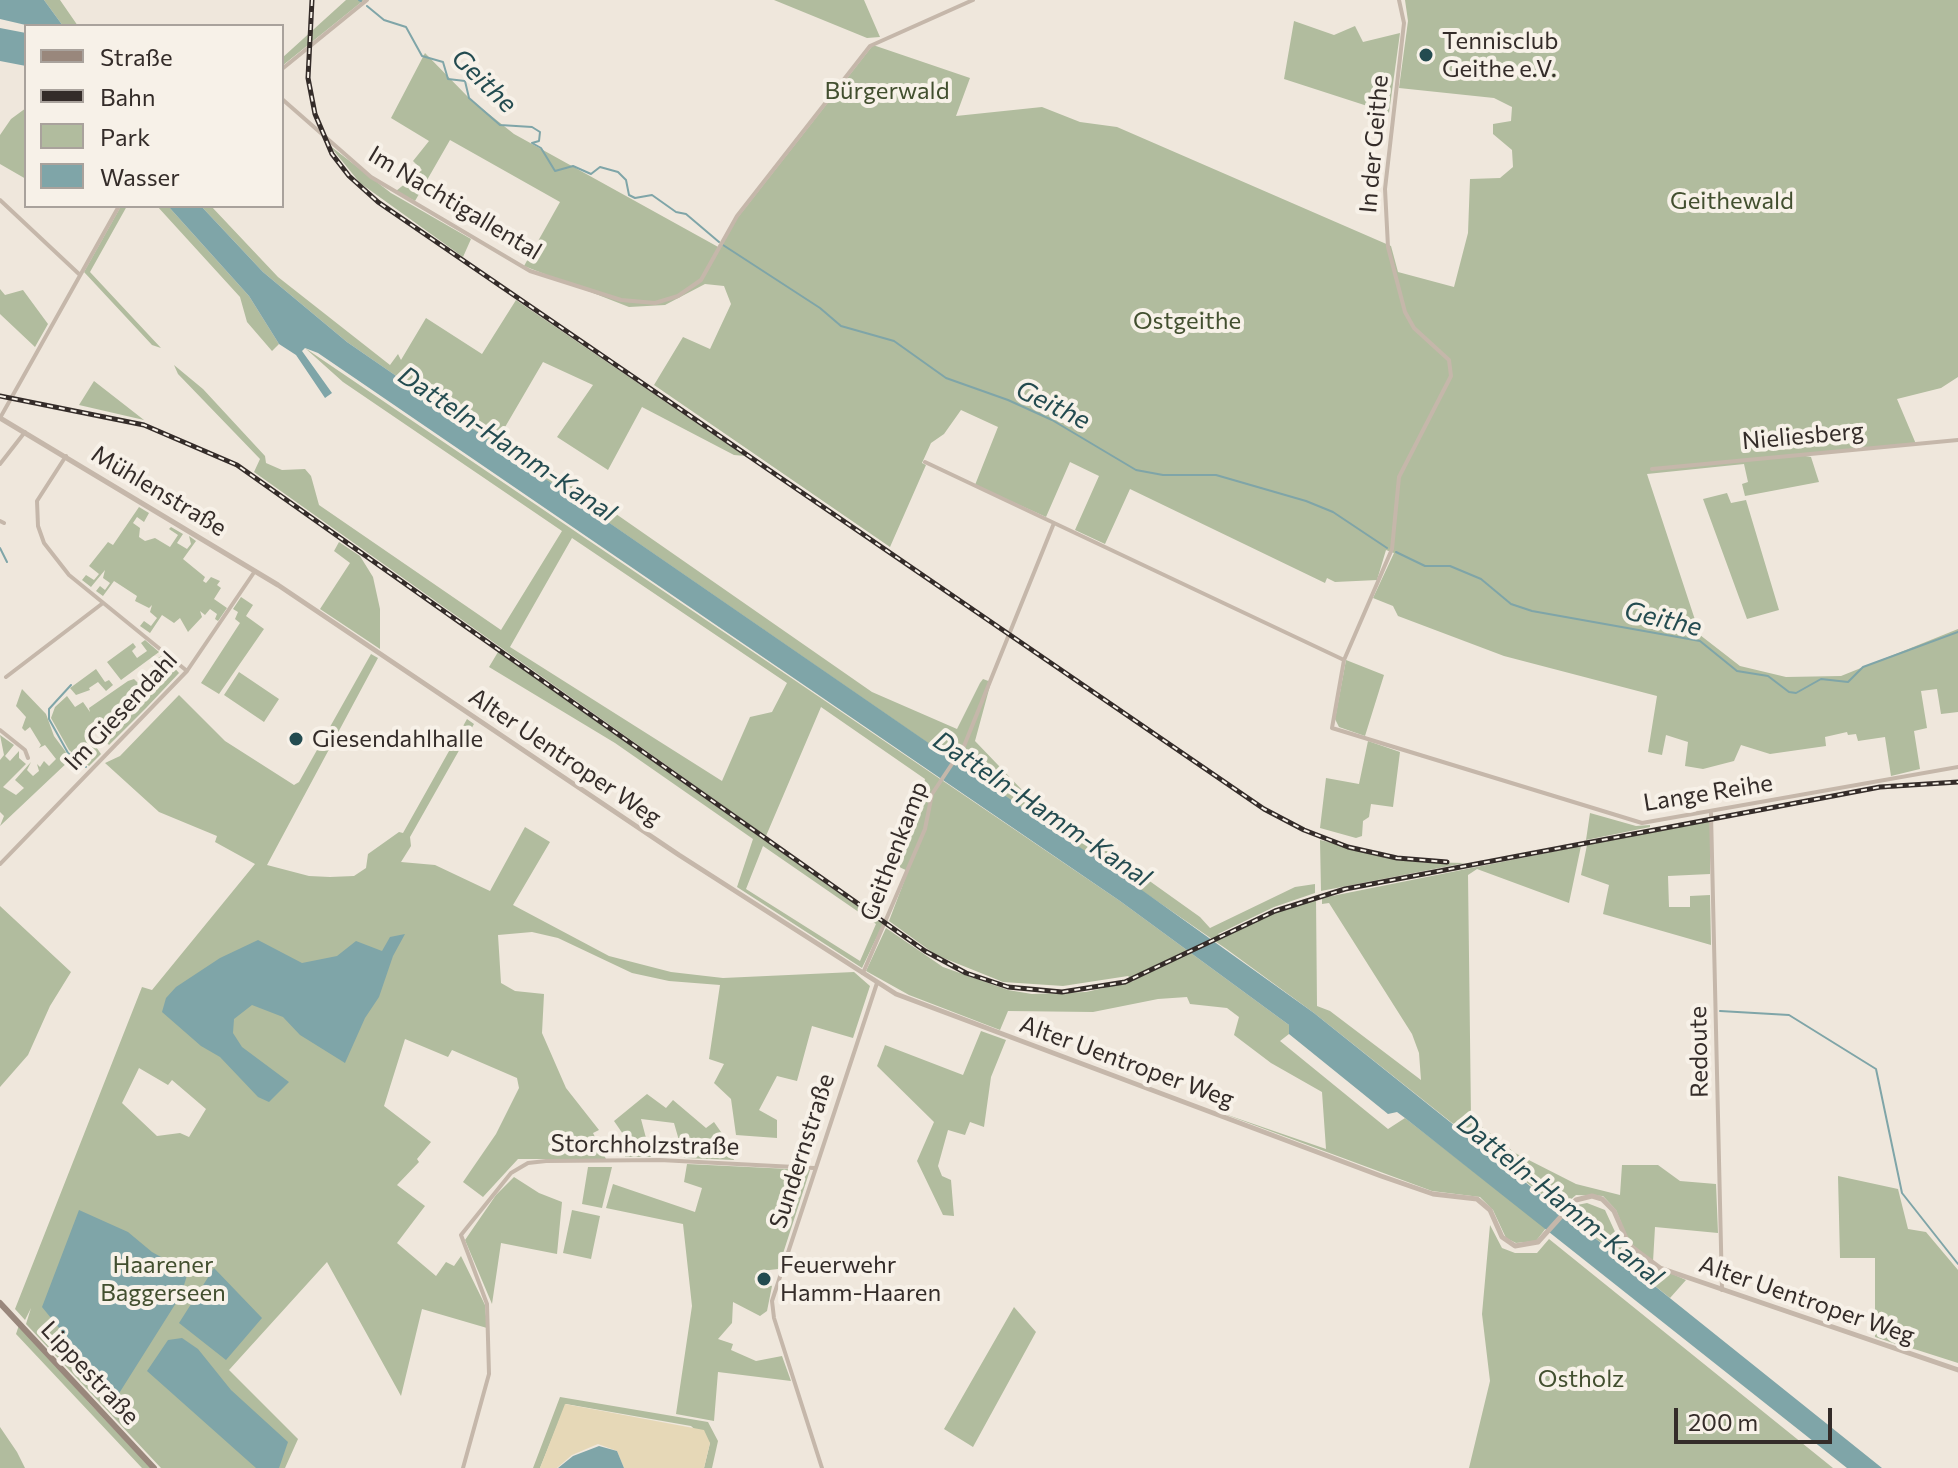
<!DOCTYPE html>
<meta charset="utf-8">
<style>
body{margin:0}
#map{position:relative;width:1958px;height:1468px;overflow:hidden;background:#efe7dc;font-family:Commissioner,sans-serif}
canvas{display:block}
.legend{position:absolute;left:24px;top:24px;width:260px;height:184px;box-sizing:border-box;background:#f7f1e8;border:2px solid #a9a29c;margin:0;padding:10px 14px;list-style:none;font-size:24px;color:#342c29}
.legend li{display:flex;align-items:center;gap:16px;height:40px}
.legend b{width:40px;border:2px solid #a9a29c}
.scale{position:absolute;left:1674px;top:1408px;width:158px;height:36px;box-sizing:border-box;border:4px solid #342c29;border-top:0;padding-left:10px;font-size:24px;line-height:28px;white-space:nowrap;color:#342c29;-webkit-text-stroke:6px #f7f1e8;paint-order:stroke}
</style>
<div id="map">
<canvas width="1958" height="1468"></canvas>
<ul class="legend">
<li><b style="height:10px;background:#99877c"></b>Straße</li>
<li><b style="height:10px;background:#342c29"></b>Bahn</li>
<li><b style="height:22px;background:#b1bc9e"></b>Park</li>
<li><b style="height:22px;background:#7fa5a8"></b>Wasser</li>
</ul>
<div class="scale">200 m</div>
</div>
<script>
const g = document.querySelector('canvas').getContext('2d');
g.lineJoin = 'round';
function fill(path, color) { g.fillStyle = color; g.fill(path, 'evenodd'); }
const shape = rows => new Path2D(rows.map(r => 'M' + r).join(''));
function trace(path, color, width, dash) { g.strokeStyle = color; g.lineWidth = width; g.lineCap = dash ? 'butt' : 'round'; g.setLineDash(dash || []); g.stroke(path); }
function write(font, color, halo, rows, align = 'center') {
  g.font = font + ' Commissioner,sans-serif'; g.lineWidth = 8; g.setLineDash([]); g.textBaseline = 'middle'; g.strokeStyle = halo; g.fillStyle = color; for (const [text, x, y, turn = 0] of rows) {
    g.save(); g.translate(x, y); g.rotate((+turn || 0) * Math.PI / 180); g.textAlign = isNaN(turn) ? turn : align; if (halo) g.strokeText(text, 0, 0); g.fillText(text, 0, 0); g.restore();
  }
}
fill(shape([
 [44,0,60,0,78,26,63,26],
 [346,0,364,0,282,66,282,58],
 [774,0,864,0,880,37,867,38],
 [1405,0,1958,0,1958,377,1941,388,1897,399,1916,444,1800,455,1811,457,1819,482,1745,496,1742,484,1748,482,1744,464,1647,474,1700,635,1740,666,1786,677,1841,676,1958,629,1958,712,1941,714,1937,689,1921,691,1927,728,1914,731,1920,769,1891,776,1885,737,1858,741,1856,734,1848,735,1847,732,1825,737,1826,746,1770,754,1741,745,1734,761,1703,769,1685,766,1688,742,1666,735,1662,755,1648,752,1657,696,1504,656,1398,616,1393,606,1373,598,1394,553,1386,550,1377,580,1335,582,1327,578,1325,583,1130,489,1105,544,1075,530,1099,476,1070,462,1046,517,975,485,998,427,961,410,944,434,931,443,922,463,926,465,890,547,654,385,683,337,710,349,731,304,724,286,705,284,665,305,629,307,524,266,560,202,450,140,415,201,396,191,422,170,413,161,429,141,391,118,425,53,470,99,514,134,720,248,731,226,873,45,970,78,956,116,1042,107,1080,122,1117,127,1391,246,1398,272,1454,287,1468,233,1470,179,1500,178,1513,167,1512,150,1493,134,1493,124,1511,121,1512,107,1494,98,1399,88,1408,21],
 [1294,21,1334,35,1355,26,1363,42,1400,33,1389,113,1284,79],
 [26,108,26,179,0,164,0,135,11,119],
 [329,145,391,193,471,239,463,257,360,183],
 [121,206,127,206,90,272,161,348,152,345,84,272],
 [157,206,168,206,249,296,279,344,272,351,247,322,240,297],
 [201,206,211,206,278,277,390,365,398,354,401,360,426,318,482,354,516,300,745,456,734,455,642,407,608,470,557,437,593,385,543,362,501,434,872,692,957,729,980,683,983,679,991,682,975,741,1022,790,1200,917,1210,928,1295,887,1315,884,1315,893,1274,907,1218,934,1223,938,1275,912,1316,898,1317,1006,1330,1011,1421,1080,1419,1053,1412,1034,1329,903,1322,904,1322,898,1581,846,1569,903,1477,869,1468,875,1471,1118,1515,1153,1576,1184,1620,1195,1622,1165,1658,1165,1680,1181,1716,1184,1718,1233,1655,1227,1653,1262,1629,1242,1616,1210,1603,1196,1576,1195,1560,1209,1314,1013,1225,948,347,342,263,272],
 [0,289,5,295,23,290,48,324,35,347,0,314],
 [305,348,1120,901,1289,1025,1289,1034,1280,1041,1388,1129,1405,1118,1546,1228,1536,1241,1516,1243,1506,1238,1493,1210,1480,1197,1432,1191,1216,1111,1326,1149,1322,1092,1271,1063,1234,1035,1239,1017,1227,1008,1190,1004,1187,997,1158,999,1093,1012,1008,1011,1000,1030,909,995,866,971,886,928,943,967,1008,990,1032,994,1086,992,1134,981,1128,976,1063,986,1003,982,936,955,889,921,908,871,899,867,915,827,925,779,821,707,766,836,254,472,260,459,178,374,174,365,203,389,265,456,266,463,282,470,305,469,311,476,319,505,501,630,562,531,343,382],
 [572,538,787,683,772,712,750,717,722,781,510,647],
 [94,381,144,420,79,405],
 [1727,493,1731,503,1746,500,1779,610,1747,619,1703,499],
 [139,507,149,513,144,522,137,517,133,523,140,528,139,537,145,541,155,538,170,547,178,535,169,529,171,527,183,534,177,543,187,549,191,544,189,536,196,541,183,559,205,577,203,581,206,583,211,577,220,581,217,585,221,588,214,599,227,608,218,621,215,619,217,614,210,609,205,615,200,611,202,617,188,632,180,618,174,623,162,615,150,633,140,626,144,621,151,626,157,618,150,612,152,605,149,608,135,601,137,596,114,581,103,596,96,591,100,586,105,590,110,583,103,578,105,570,91,587,82,580,86,575,94,580,99,574,89,566,108,542,113,545],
 [339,542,360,556,373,577,380,609,380,649,320,609,350,563,334,551],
 [241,597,253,605,246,616,264,629,219,694,201,683,240,623,235,619,238,612,233,609],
 [145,640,159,652,121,680,107,662,133,643,136,647,132,651,137,658,147,651,141,643],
 [498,652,883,924,862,968,737,887,753,839,615,743,489,667],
 [763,846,876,924,860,961,746,889],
 [371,654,378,658,267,865,309,876,330,877,354,876,366,868,368,854,399,832,403,833,467,719,474,724,410,837,411,846,401,862,435,865,490,891,525,827,550,842,513,905,609,956,671,972,723,978,854,972,870,986,853,1038,812,1026,797,1081,777,1076,759,1110,777,1120,777,1138,736,1135,731,1099,714,1083,724,1064,709,1059,720,985,669,981,632,973,558,938,532,932,498,935,501,983,515,991,544,994,542,1033,566,1088,599,1130,593,1133,606,1159,518,1159,483,1197,463,1182,496,1134,519,1088,517,1078,452,1050,448,1057,405,1039,384,1106,431,1142,417,1159,419,1162,397,1185,425,1206,397,1243,436,1276,446,1262,454,1266,461,1256,485,1305,487,1328,422,1309,401,1396,327,1262,229,1370,298,1439,285,1468,161,1468,26,1324,31,1308,25,1320,15,1309,142,987,152,990,255,864,215,842,217,836,159,812,105,763,120,756,179,695,225,741,294,785,299,782],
 [139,1068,168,1085,172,1080,206,1109,189,1137,180,1133,157,1136,122,1103],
 [163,655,179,673,146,708,109,745,98,733,102,726,97,719,88,726,85,731,101,754,89,766,69,750,51,718,55,707,67,696,75,707,83,702,90,712,89,708,128,681,134,679,142,687,164,674,158,663,153,667,150,663],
 [1346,660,1384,675,1365,736,1339,727,1335,719],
 [96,669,105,682,109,680,113,685,106,691,98,682,89,688,90,690,76,695,70,688],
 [239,672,279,699,264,722,224,695],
 [22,689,46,714,54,736,71,759,0,826,4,816,0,812,0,760,4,755,0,735,14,745,5,756,10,761,19,751,19,758,26,764,3,787,16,795,24,788,15,780,31,762,27,770,33,776,39,771,37,764,40,767,44,761,49,766,56,759,45,745,39,748,41,745,30,727,25,731,22,728,26,717,16,706],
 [1368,741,1400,752,1393,807,1371,804,1369,817,1363,821,1362,836,1356,838,1320,828,1326,778,1359,784],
 [1590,813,1636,826,1650,825,1650,827,1586,840],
 [1710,821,1710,874,1668,876,1669,907,1690,907,1690,896,1710,895,1711,945,1603,914,1609,885,1581,875,1587,845],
 [1320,840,1416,862,1465,863,1321,891],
 [0,906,71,972,50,1006,28,1055,0,1087],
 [981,1031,1006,1040,991,1077,984,1127,970,1122,965,1135,948,1130,938,1166,942,1176,951,1180,954,1216,943,1215,917,1161,934,1122,877,1066,885,1045,963,1075],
 [647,1094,666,1108,673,1100,706,1128,714,1122,728,1142,734,1160,684,1158,674,1123,641,1119,651,1157,625,1157,625,1137,614,1121],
 [687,1164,810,1170,778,1269,761,1271,758,1282,772,1286,767,1311,760,1316,733,1302,732,1323,718,1339,733,1344,731,1350,756,1361,782,1356,791,1381,718,1372,714,1421,676,1414,692,1306,683,1224,606,1208,613,1184,695,1212,702,1188,684,1182],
 [588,1167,612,1167,602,1208,582,1204],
 [1838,1176,1898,1189,1908,1229,1926,1232,1958,1270,1958,1363,1911,1348,1911,1344,1908,1348,1875,1337,1875,1258,1840,1258],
 [514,1177,539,1193,562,1202,557,1254,501,1243,492,1304,465,1240,496,1195],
 [1587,1203,1605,1210,1622,1247,1630,1255,1686,1280,1670,1298,1569,1217,1577,1205],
 [572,1210,600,1216,591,1259,563,1253],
 [1490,1225,1502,1248,1515,1253,1537,1253,1549,1239,1833,1468,1469,1468,1490,1381,1482,1314],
 [1014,1307,1036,1332,973,1447,944,1429],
 [19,1325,92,1406,151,1468,142,1468,16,1334],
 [560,1397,708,1422,718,1441,712,1468,704,1468,710,1443,691,1426,566,1404,540,1468,533,1468],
 [0,1427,17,1452,25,1468,0,1468]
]), '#b1bc9e');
fill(shape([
 [565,1404,704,1430,710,1443,704,1468,624,1468,617,1451,598,1444,572,1455,557,1468,540,1468]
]), '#e6d8b7');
fill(shape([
 [0,0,44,0,63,26,30,26,0,19],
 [0,28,26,33,26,66,0,61],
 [168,206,201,206,263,272,347,342,1139,888,1314,1013,1882,1468,1847,1468,1405,1118,1397,1112,1388,1114,1289,1034,1289,1025,1120,901,318,353,305,348,302,351,332,393,325,398,296,355,279,344,249,296],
 [405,934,393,956,379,997,365,1018,345,1063,300,1035,283,1017,252,1005,234,1019,233,1033,242,1047,289,1082,269,1102,258,1097,220,1057,201,1046,162,1012,166,998,176,987,220,958,258,940,302,963,337,956,356,941,382,951,390,937],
 [79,1210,128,1232,152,1252,188,1272,181,1295,118,1395,104,1383,42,1307],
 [214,1268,262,1318,226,1360,179,1323],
 [182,1338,198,1349,231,1390,288,1442,279,1468,256,1468,147,1371,168,1340],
 [599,1446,617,1451,624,1468,558,1468,573,1456]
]), '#7fa5a8');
trace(shape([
 [359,0,361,1],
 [367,6,384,20,406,27,422,56,443,62,448,79,465,81,469,98,500,125,532,127,540,132,539,141,532,143,541,148,555,171,573,166,591,174,600,167,618,172,626,180,629,195,635,198,652,195,676,212,686,214,719,242],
 [723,245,820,308,841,326,894,341,946,378,1008,400,1052,420,1136,470,1163,475,1216,475,1306,501,1333,512,1387,548],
 [0,548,7,562],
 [1396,552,1425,566,1450,566,1481,579,1511,604,1532,611,1700,641,1737,671,1768,676,1789,692,1796,693,1821,679,1848,682,1863,667,1958,632],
 [71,685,49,709,49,719,68,753,86,767],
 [1720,1011,1789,1015,1876,1069,1902,1193,1958,1264]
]), '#7fa5a8', 2);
trace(shape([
 [1399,0,1404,23,1385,189,1388,247,1405,312,1414,328,1449,360,1451,376,1399,477,1392,549,1344,660,1332,728,1642,823,1958,767],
 [282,69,367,0],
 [282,99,371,177,530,271,621,300,655,303,678,296,701,280,737,216,870,46,973,0],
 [0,200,80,275],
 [0,418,119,206],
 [66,456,37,501,38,526,44,543,69,575,187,671],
 [925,462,1344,660],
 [0,464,25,432],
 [1652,469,1958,440],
 [0,521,4,523],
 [6,677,103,603],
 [0,730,25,750,28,758],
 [1711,813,1722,1290],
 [0,864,187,671,255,571],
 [863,973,925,829,932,794,964,746,1054,523],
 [463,1468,489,1374,487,1304,461,1235,511,1173,528,1163,546,1161,660,1160,814,1168],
 [822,1468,774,1318,772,1301,877,983]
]), '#c5b7aa', 4);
trace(shape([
 [0,418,278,585,679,855,896,994,1381,1176,1433,1194,1477,1199,1490,1210,1502,1237,1515,1246,1538,1242,1576,1200,1592,1196,1602,1199,1614,1211,1629,1245,1660,1268,1958,1370]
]), '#c5b7aa', 5);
trace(shape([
 [0,1303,154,1468]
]), '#99877c', 6);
const rail = shape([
 [312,0,308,78,315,114,332,154,349,176,378,202,1264,809,1304,830,1348,847,1397,858,1447,862],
 [0,396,144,425,237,465,925,951,966,973,1008,987,1062,992,1125,982,1275,911,1345,889,1880,787,1958,782]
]);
trace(rail, '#342c29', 5);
trace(rail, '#f7f1e8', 2, [6]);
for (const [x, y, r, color] of [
 [1426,55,8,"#234b50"],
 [296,739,8,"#234b50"],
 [764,1279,8,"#234b50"]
]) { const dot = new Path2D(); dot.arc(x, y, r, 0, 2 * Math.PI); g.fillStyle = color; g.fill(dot); trace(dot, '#f7f1e8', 3); }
write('24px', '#342c29', '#f7f1e8', [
 ["Tennisclub",1442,41],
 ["Geithe e.V.",1442,69],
 ["Giesendahlhalle",312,739],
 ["Feuerwehr",780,1265],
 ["Hamm-Haaren",780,1293]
], 'left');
write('24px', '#424f2f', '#f7f1e8', [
 ["Bürgerwald",887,91],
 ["Geithewald",1732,201],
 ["Ostgeithe",1187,321],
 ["Haarener",163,1265],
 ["Baggerseen",163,1293],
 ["Ostholz",1581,1379]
]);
write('24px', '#342c29', '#f7f1e8', [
 ["In der Geithe",1374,144,-85],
 ["Im Nachtigallental",455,203,31],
 ["Nieliesberg",1803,436,-5],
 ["Mühlenstraße",159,491,31],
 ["Im Giesendahl",121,711,-47],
 ["Alter Uentroper Weg",565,757,34],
 ["Lange Reihe",1708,793,-9],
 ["Geithenkamp",894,851,-69],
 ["Redoute",1699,1052,-91],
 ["Alter Uentroper Weg",1127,1062,20],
 ["Storchholzstraße",645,1145,1],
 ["Sundernstraße",802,1151,-72],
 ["Alter Uentroper Weg",1807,1300,19],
 ["Lippestraße",90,1373,47]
]);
write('italic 26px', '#234b50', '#f7f1e8', [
 ["Geithe",484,81,44],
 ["Geithe",1053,405,26],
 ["Datteln-Hamm-Kanal",507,444,34],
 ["Geithe",1663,619,13],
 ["Datteln-Hamm-Kanal",1042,809,34],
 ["Datteln-Hamm-Kanal",1560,1200,39]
]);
</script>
